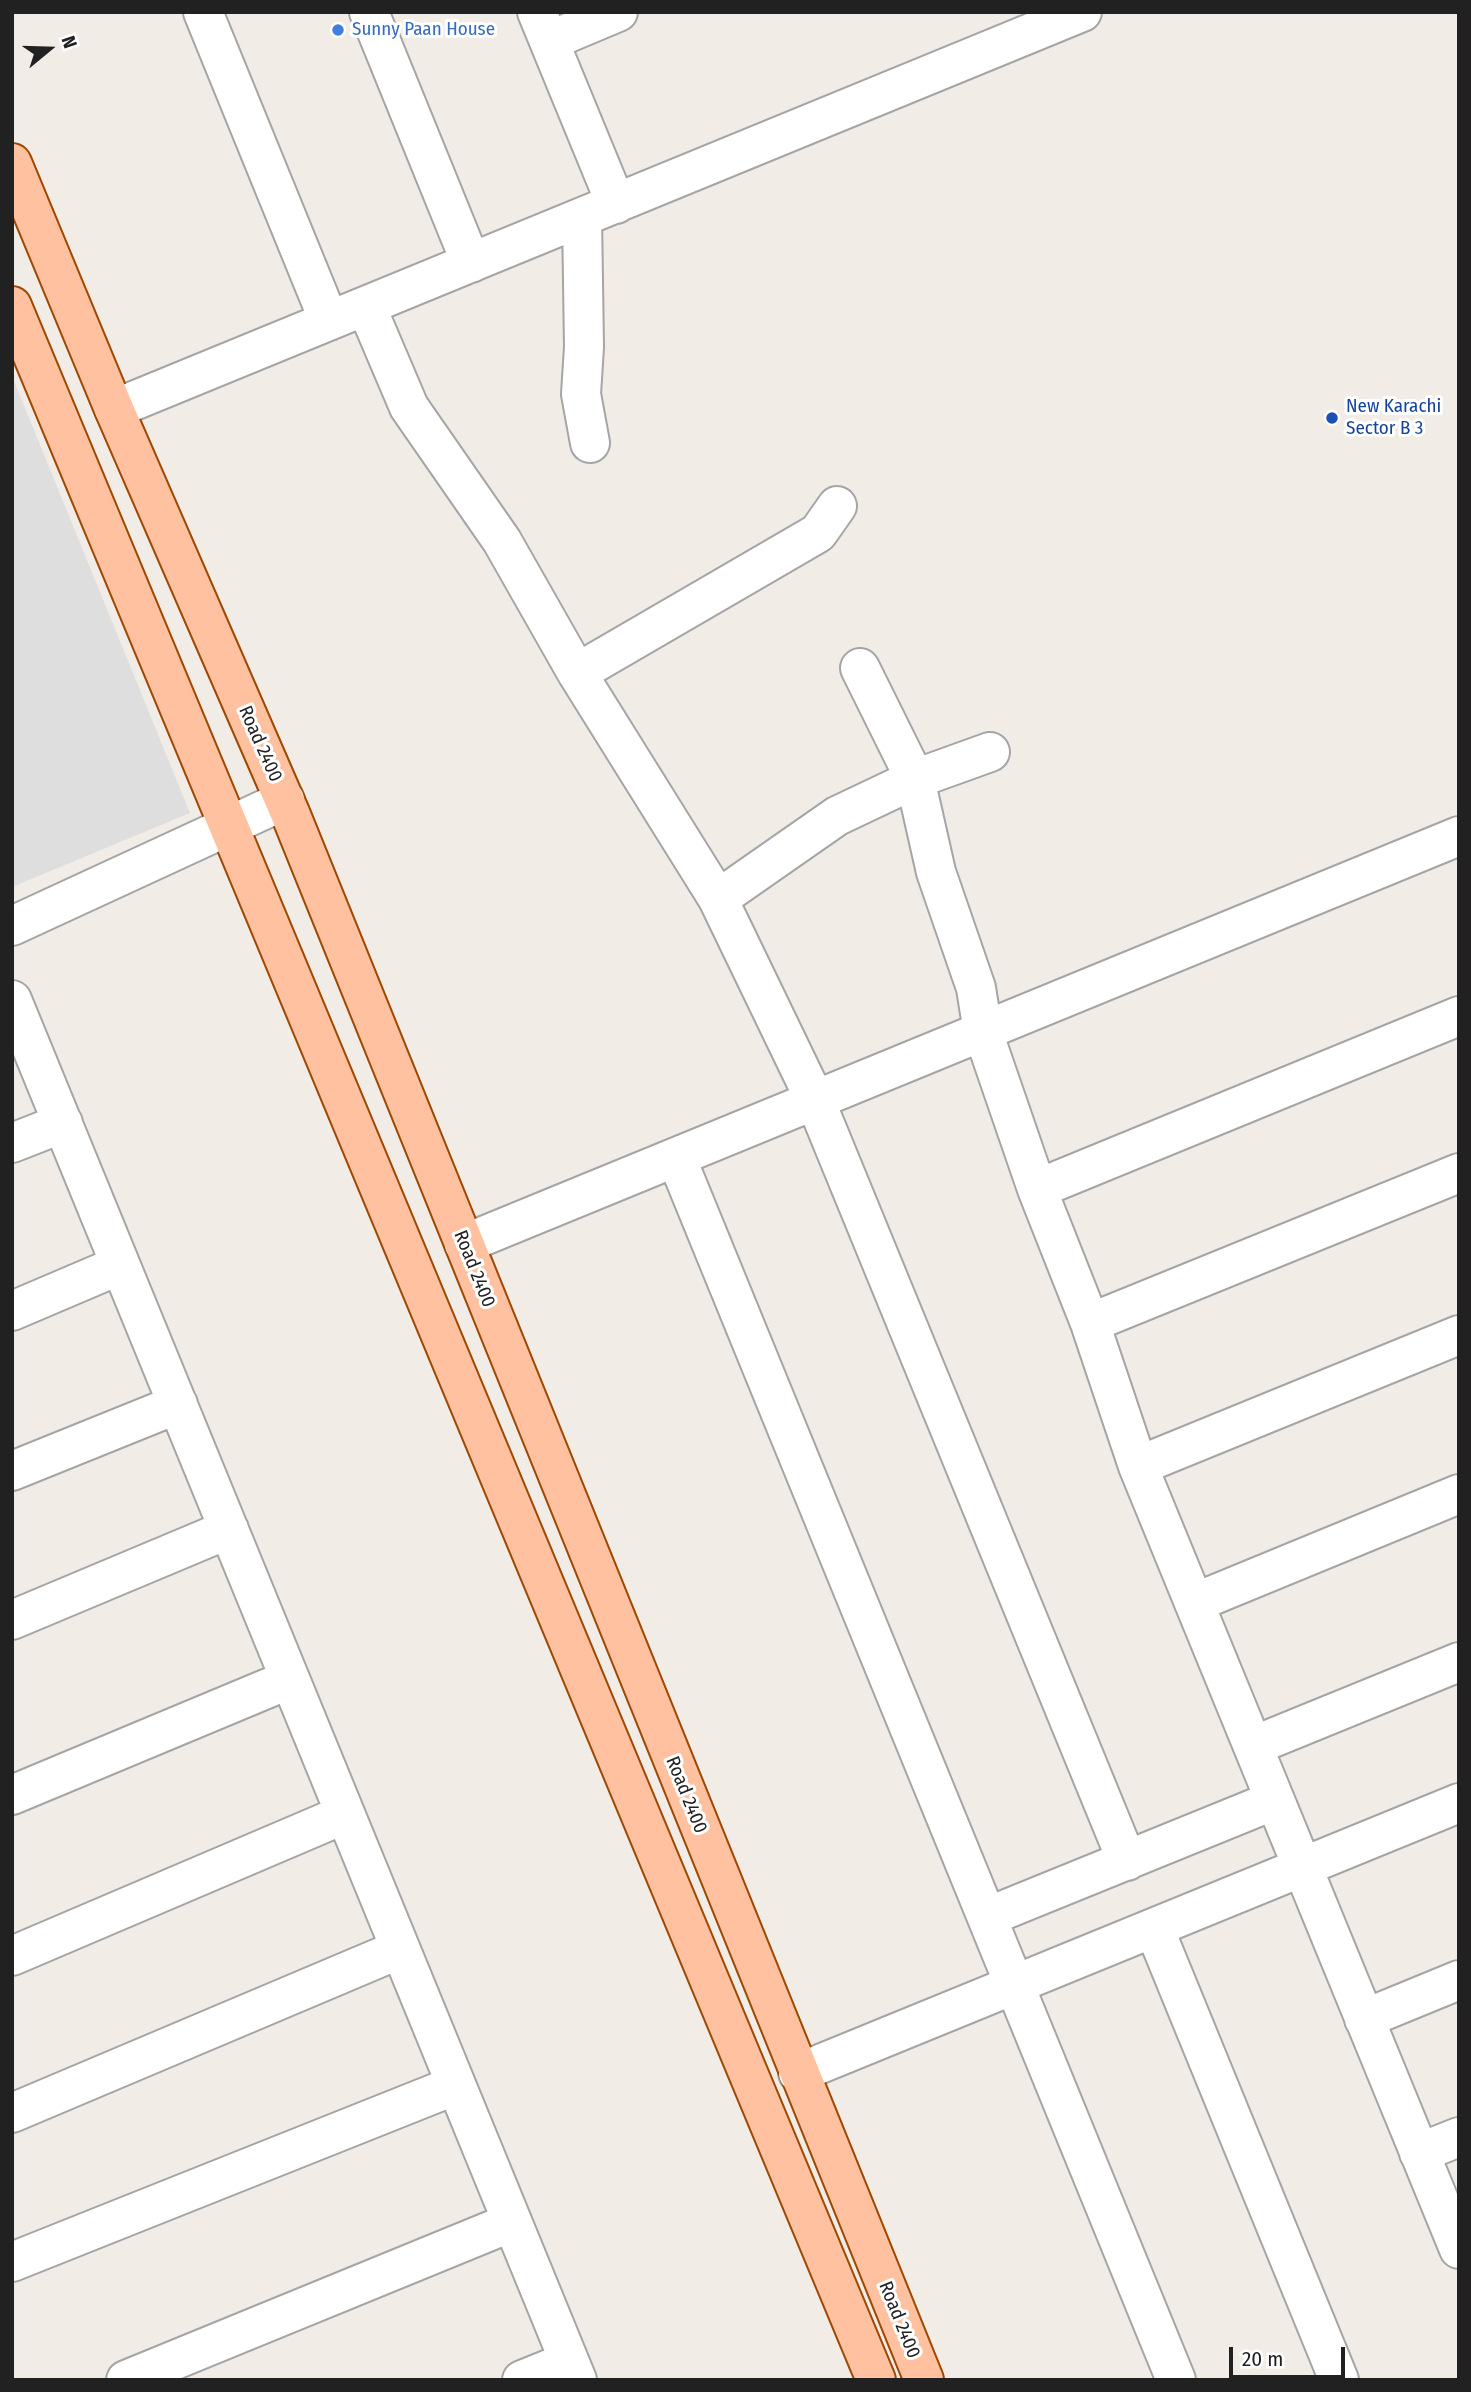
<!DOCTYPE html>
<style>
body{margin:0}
#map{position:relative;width:1471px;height:2392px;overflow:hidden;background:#f2ece7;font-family:"Fira Sans Condensed",sans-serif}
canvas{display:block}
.frame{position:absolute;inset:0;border:14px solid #212121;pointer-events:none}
.north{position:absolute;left:14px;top:14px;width:70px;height:70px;-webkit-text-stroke:5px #fff;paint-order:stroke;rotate:71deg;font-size:19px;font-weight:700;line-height:28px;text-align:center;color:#212121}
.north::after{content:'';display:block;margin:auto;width:24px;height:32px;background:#212121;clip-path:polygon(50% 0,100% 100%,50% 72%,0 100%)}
.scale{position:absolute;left:1229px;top:2347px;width:116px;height:32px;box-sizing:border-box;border:4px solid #212121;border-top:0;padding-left:9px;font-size:21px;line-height:24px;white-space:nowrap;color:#212121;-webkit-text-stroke:5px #fff;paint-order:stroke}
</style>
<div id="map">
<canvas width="1471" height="2392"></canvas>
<div class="frame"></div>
<div class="north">N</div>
<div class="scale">20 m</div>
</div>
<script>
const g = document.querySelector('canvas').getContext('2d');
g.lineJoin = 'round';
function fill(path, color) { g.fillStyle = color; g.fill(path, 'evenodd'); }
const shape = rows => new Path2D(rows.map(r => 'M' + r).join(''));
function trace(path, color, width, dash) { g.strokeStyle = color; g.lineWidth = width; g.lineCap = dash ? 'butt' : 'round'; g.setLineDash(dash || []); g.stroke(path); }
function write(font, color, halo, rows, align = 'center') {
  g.font = font + ' "Fira Sans Condensed",sans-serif'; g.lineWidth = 6; g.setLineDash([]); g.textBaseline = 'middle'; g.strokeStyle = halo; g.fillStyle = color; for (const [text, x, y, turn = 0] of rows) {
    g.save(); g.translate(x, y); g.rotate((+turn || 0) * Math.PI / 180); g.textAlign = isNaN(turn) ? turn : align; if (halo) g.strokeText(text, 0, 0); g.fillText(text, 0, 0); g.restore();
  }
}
fill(shape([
 [12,376,190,813,12,887]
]), '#dfdede');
const minor = shape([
 [203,12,329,321],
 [369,12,471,263],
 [537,12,616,204],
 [549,41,618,12],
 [582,217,584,347,581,394,590,443],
 [366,306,409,407,502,541,577,673,718,899,815,1100,1127,1861],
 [114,409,1082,12],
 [860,668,915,779,990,752],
 [577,673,818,533,837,506],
 [718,899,837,816,915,779,936,872,976,988,983,1032,1037,1189,1090,1323,1138,1466,1459,2249],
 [12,926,285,800],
 [12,1000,577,2380],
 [12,1143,63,1123],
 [676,1157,1176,2380],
 [1037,1189,1459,1016],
 [464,1244,1459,836],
 [12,1311,120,1265],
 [1090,1323,1459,1173],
 [1138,1466,1459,1335],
 [12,1471,178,1404],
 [1194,1603,1459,1494],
 [12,1620,229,1529],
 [1253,1746,1459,1662],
 [12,1795,290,1679],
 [987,1917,1275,1800],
 [1154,1928,1339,2380],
 [12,1956,345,1814],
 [1364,2019,1459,1980],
 [798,2073,1459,1803],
 [12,2113,400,1949],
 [1419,2153,1459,2137],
 [12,2262,456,2085],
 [126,2380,512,2222],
 [522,2380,569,2361]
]);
const major = shape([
 [12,163,114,409,290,813,924,2380],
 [12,306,876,2380]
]);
trace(minor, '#a5a5a5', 42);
trace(major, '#9e4800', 42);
trace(minor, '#fff', 38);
trace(major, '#ffc19f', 38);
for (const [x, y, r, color] of [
 [338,30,7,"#3f7fe0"],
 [1332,418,7,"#1a4fb4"]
]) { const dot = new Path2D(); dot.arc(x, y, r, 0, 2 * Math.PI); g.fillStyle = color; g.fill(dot); trace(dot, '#fff', 2.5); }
write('19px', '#366cbe', '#fff', [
 ["Sunny Paan House",352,30]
], 'left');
write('19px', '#164399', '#fff', [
 ["New Karachi",1346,407],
 ["Sector B 3",1346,429]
], 'left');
write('19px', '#212121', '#fff', [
 ["Road 2400",260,744,66],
 ["Road 2400",474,1269,68],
 ["Road 2400",686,1795,68],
 ["Road 2400",899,2320,68]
]);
</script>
